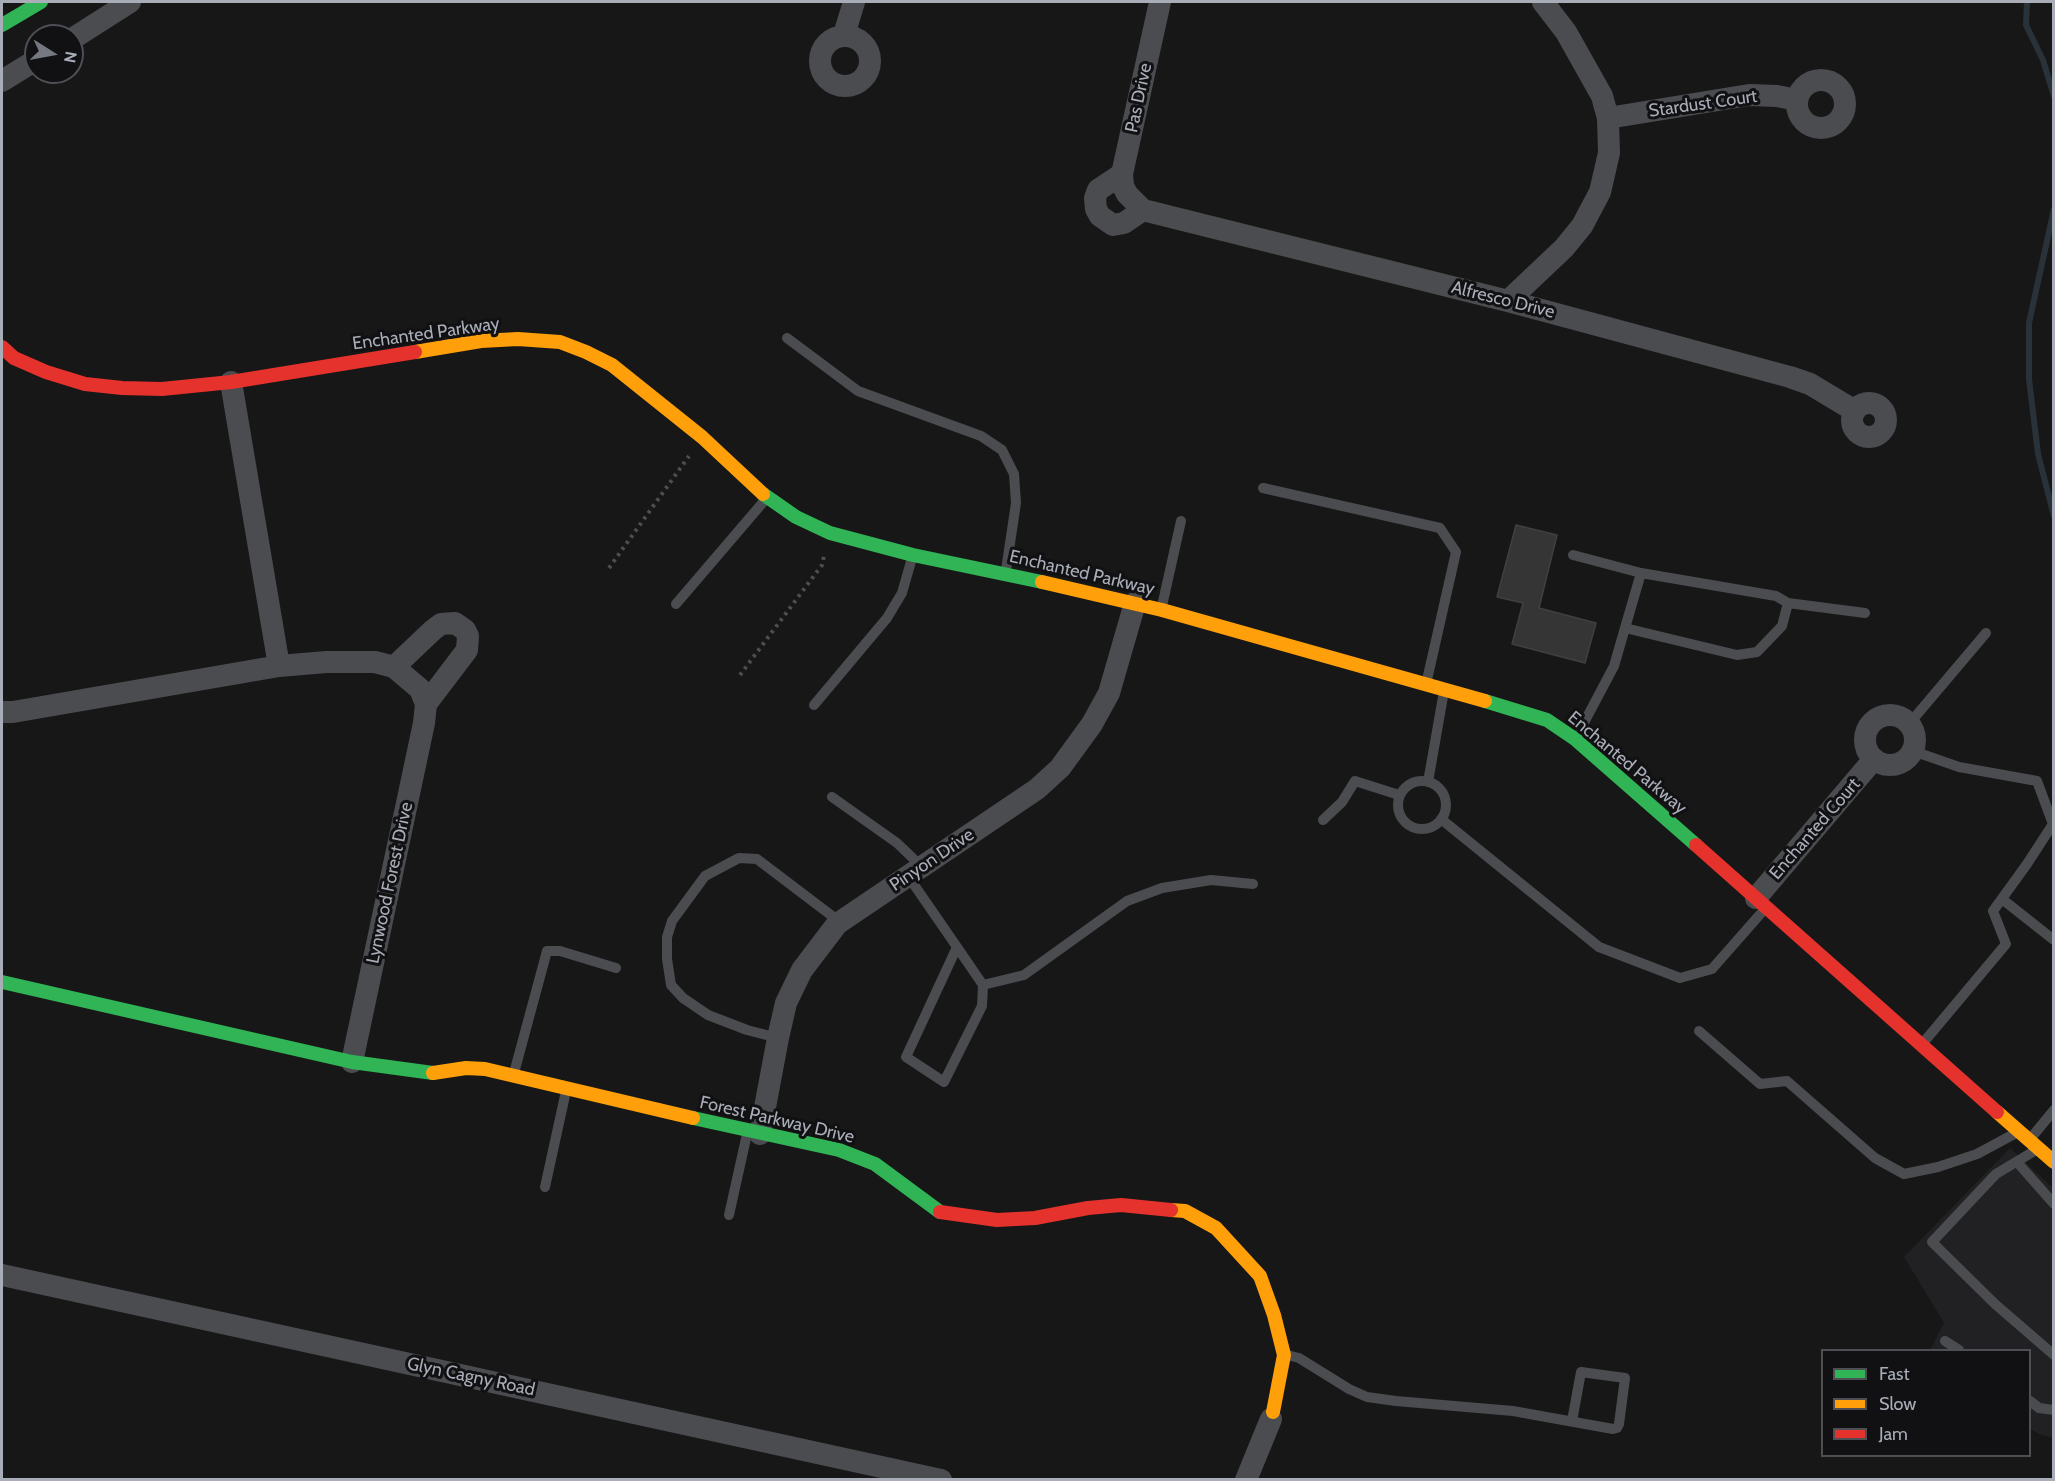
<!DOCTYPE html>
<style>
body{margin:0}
#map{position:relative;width:2055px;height:1481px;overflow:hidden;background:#171717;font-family:Cabin,sans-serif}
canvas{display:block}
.frame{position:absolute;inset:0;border:3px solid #a8adb8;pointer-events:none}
.legend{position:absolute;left:1821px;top:1349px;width:210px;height:108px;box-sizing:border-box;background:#111113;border:2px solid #4d4f55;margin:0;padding:8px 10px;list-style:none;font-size:18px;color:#a8adb8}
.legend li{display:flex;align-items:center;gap:12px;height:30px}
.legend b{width:30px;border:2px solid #4d4f55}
.north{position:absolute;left:24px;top:24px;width:60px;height:60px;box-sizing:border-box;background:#111113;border:2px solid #4d4f55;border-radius:50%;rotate:101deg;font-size:16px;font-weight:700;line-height:24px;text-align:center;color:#a8adb8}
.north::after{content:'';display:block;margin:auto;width:21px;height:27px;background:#757880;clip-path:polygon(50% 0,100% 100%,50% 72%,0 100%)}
</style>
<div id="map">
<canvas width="2055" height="1481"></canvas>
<div class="frame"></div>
<ul class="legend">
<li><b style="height:8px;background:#30b455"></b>Fast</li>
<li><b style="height:8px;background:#ff9f0a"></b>Slow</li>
<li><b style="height:8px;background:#e5322d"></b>Jam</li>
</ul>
<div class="north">N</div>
</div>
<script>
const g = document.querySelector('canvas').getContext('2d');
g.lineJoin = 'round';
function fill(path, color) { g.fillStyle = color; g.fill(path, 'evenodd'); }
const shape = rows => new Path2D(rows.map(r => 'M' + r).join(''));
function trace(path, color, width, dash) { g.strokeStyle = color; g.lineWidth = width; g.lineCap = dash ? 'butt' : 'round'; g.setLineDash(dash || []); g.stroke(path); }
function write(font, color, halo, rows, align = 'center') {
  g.font = font + ' Cabin,sans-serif'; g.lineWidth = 6; g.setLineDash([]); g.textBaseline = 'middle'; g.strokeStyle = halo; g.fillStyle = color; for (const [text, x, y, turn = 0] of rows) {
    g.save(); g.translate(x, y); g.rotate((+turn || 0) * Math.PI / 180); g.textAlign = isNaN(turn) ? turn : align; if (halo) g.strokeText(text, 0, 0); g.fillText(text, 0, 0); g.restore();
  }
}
fill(shape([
 [2010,1148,2053,1188,2053,1438,2039,1434,2030,1429,2030,1350,1930,1350,1944,1323,1904,1257]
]), '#212123');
trace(shape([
 [2027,2,2026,25,2043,60,2054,96],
 [2054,209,2029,323,2029,379,2038,454,2054,516]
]), '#2a3239', 6);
const building = shape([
 [1516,525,1557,535,1539,608,1596,623,1585,663,1512,644,1523,603,1497,597,1516,525]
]);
fill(building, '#353536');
trace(building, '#3f4043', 1.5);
trace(shape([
 [609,568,689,456],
 [740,675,822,565,824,556]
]), '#4d4e52', 4, [3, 4.5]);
trace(shape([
 [787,338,858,391,981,436,1002,450,1014,474,1016,503,1006,570],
 [1263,488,1440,528,1456,552,1427,680],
 [1573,555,1641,573],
 [1788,603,1865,613],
 [676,604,765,500],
 [1162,606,1181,521],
 [814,705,887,618,902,593,912,558],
 [1909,724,1986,633],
 [1577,736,1614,666,1625,628,1641,573,1776,596,1788,603,1782,626,1757,652,1737,655,1625,628],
 [1913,751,1959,767,2037,781,2053,824,2027,864,1993,911,2006,944,1923,1043],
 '1398 805a24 24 0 1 1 48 0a24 24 0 1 1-48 0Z',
 [1428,782,1444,691],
 [832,797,897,843,922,867],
 [1441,819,1599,947,1680,978,1712,969,1763,911],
 [1323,820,1342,802,1355,781,1399,795],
 [908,876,957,947,983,985,982,1006,944,1082,906,1057,957,947],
 [2002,899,2054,940],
 [983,985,1024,975,1127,901,1162,888,1211,880,1253,884],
 [1699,1031,1760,1084,1787,1081,1875,1158,1904,1174,1938,1167,1977,1154,2016,1133],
 [778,1038,747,1030,708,1015,683,998,671,985,667,959,667,937,672,921,705,876,739,858,757,859,840,922],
 [514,1073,547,951,560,951,616,968],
 [2031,1138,2054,1110],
 [2036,1150,1996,1174,1932,1242,1995,1304,2054,1355],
 [2017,1162,2054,1204],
 [545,1187,566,1091],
 [729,1215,747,1134],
 [1945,1341,1959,1350],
 [1287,1355,1299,1358,1349,1389,1367,1397,1396,1401,1513,1411,1613,1429,1617,1428,1619,1424,1625,1378,1581,1372,1572,1421],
 [2030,1401,2039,1408,2054,1410]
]), '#4b4c50', 10);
trace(shape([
 [1160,2,1122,174,1123,186,1127,194,1143,210,1508,301,1790,377,1810,384,1855,411],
 [844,35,854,2],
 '820 61a25 25 0 1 1 50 0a25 25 0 1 1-50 0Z',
 [72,39,130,2],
 '1797 104a24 24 0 1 1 48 0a24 24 0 1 1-48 0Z',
 [2,81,36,60],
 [1608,118,1749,95,1777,96,1797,100],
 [1122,174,1098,190,1095,198,1096,209,1100,216,1113,225,1124,223,1143,210],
 [1508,301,1564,248,1582,226,1600,192,1609,153,1608,118,1602,96,1566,32,1543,2],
 [231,382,279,666],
 '1852 420a17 17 0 1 1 34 0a17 17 0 1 1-34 0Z',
 [394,667,433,630,441,624,455,623,465,630,468,636,467,650,426,704],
 [2,712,13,712,279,666,326,662,375,662,394,667,420,689,426,704,424,723,352,1062],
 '1865 740a25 25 0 1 1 50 0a25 25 0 1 1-50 0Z',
 [1756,898,1874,759],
 [760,1134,778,1038,786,1003,802,970,837,924,1037,789,1060,768,1092,724,1109,693,1135,603],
 [2,1275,941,1480],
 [1246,1480,1271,1419]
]), '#4b4c50', 22);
trace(shape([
 [2,25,41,2],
 [763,494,796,517,830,533,913,555,1042,582],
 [1485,701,1547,720,1575,739,1696,845],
 [2,982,352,1062,433,1073],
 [693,1118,839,1150,875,1164,940,1212]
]), '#30b455', 14);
trace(shape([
 [415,352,481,341,518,339,560,342,586,352,612,365,702,437,763,494],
 [1042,582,1162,610,1485,701],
 [433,1073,466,1068,485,1069,693,1118],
 [1997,1112,2054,1162],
 [1171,1210,1185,1211,1216,1228,1260,1276,1274,1315,1284,1355,1273,1412]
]), '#ff9f0a', 14);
trace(shape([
 [2,347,14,358,46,372,85,384,122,388,162,389,231,382,415,352],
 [1696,845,1997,1112],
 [940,1212,997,1220,1035,1218,1088,1208,1121,1205,1171,1210]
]), '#e5322d', 14);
write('18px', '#a8adb8', '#111113', [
 ["Pas Drive",1139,98,-78],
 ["Stardust Court",1703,104,-8],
 ["Alfresco Drive",1503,300,14],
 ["Enchanted Parkway",426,334,-8],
 ["Enchanted Parkway",1082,573,13],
 ["Enchanted Parkway",1627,763,40],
 ["Enchanted Court",1815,829,-49],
 ["Pinyon Drive",932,860,-34],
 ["Lynwood Forest Drive",390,883,-78],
 ["Forest Parkway Drive",777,1120,13],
 ["Glyn Cagny Road",471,1377,12]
]);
</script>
